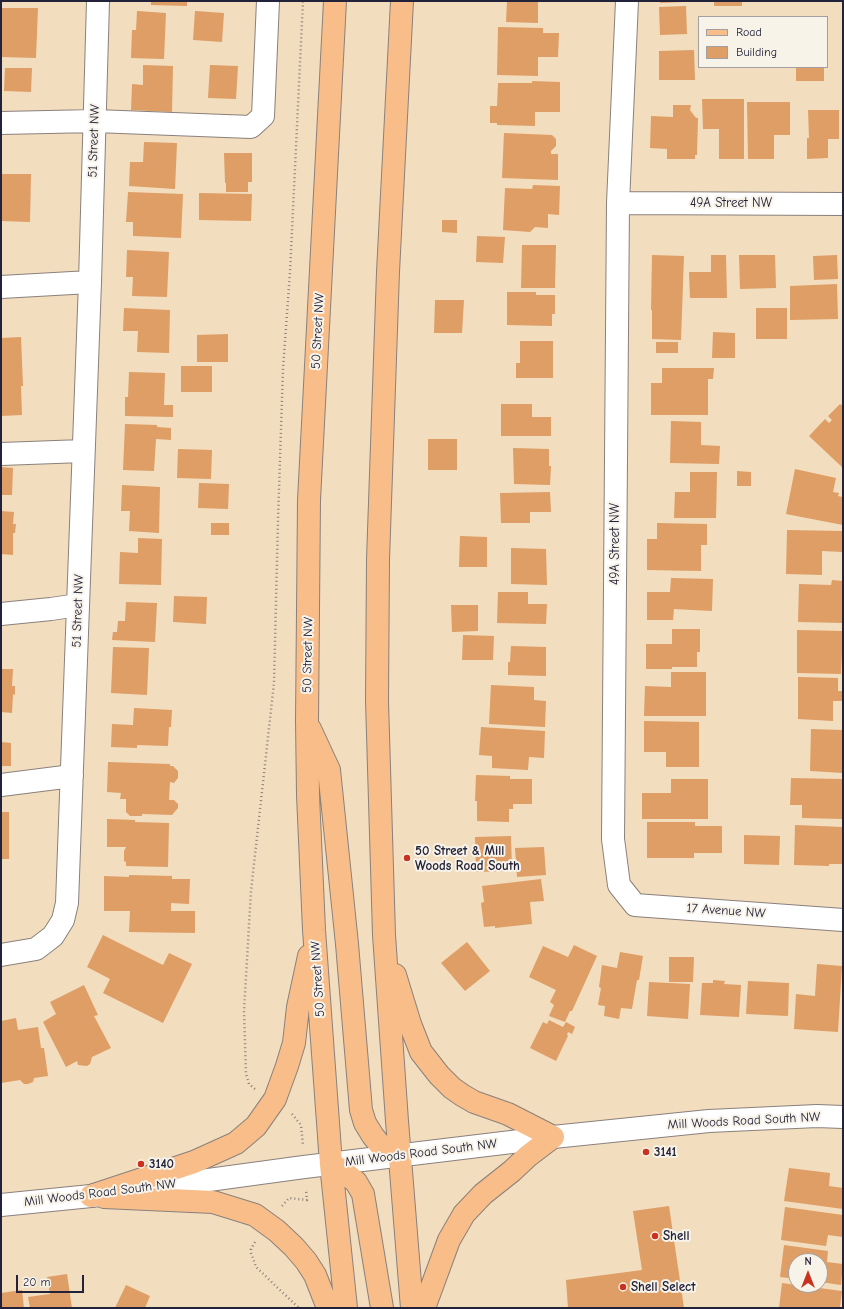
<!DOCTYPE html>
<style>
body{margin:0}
#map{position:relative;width:844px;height:1309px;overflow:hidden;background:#f2ddbe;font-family:"Comic Neue",sans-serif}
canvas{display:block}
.frame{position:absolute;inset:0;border:2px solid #22223b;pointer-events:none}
.legend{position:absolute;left:698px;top:16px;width:130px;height:52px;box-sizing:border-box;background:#f7f3e8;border:1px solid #a29fa3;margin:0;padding:5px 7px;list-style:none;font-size:12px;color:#22223b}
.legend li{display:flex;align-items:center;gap:8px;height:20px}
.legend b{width:20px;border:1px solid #a29fa3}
.north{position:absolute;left:788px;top:1253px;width:40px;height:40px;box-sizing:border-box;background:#f7f3e8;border:1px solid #a29fa3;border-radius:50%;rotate:0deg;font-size:11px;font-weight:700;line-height:16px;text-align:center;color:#22223b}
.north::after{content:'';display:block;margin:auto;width:14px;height:18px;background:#c8321e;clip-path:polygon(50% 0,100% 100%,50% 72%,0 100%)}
.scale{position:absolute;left:16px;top:1275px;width:68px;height:18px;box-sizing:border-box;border:2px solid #22223b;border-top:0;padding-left:5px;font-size:12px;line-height:14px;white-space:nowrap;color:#22223b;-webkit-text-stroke:3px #f7f3e8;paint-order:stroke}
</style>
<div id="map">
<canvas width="844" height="1309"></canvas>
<div class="frame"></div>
<ul class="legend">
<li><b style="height:5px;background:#f8bd88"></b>Road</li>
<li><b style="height:11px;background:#de9e65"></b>Building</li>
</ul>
<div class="north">N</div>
<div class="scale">20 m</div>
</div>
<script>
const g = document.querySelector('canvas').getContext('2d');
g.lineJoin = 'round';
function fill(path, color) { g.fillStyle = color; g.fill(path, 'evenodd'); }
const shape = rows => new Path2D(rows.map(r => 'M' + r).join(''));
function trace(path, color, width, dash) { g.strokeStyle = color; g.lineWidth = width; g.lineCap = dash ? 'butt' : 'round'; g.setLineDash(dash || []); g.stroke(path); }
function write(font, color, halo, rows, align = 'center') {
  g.font = font + ' "Comic Neue",sans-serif'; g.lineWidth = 4; g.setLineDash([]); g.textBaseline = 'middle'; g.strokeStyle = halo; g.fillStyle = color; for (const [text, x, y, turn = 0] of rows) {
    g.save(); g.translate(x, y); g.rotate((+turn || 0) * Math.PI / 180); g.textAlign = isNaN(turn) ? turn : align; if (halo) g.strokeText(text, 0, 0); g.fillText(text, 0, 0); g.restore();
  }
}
fill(shape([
 [151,1,187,1,187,6,151,5],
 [507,1,538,1,538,23,506,22],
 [660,1,683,1,683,2,660,3],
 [714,1,742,1,742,6,714,6],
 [686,6,687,34,660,35,659,7],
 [2,8,38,8,36,58,1,57],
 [137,11,166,13,164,59,131,58,132,30,136,30],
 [195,11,224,13,222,42,193,40],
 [498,27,543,28,543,33,559,33,558,57,538,57,538,76,497,75],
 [694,50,695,80,659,80,659,51],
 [143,65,173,66,172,112,131,110,132,84,143,85],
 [210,65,238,66,236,99,208,98],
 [796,67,824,67,824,81,796,81],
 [5,68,32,68,31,92,4,91],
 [532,81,560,82,560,112,535,112,535,126,497,125,497,123,490,123,490,106,497,106,498,83,532,83],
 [702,99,744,99,744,159,719,159,719,129,703,129],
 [747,102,790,102,790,135,774,135,774,159,748,159],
 [673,105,691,105,690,110,696,118,698,118,697,155,695,155,695,159,667,159,667,149,650,148,651,116,673,117],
 [808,110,839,110,839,139,828,139,828,158,807,159,807,138,809,138],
 [504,133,552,135,556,139,556,146,551,151,551,154,558,154,558,180,502,178],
 [144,142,177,143,175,189,129,186,130,162,143,162],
 [224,153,252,153,252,182,248,182,248,192,226,192,226,183,225,183],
 [1,174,31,174,30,222,1,221],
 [533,185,560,186,559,215,548,214,548,228,535,227,530,232,503,230,505,188,532,189],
 [128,192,183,194,181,238,133,236,133,222,126,222],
 [199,193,252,194,251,221,199,220],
 [442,220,457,220,457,233,442,232],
 [477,236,505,237,503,263,476,262],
 [522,245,556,245,555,288,521,288],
 [127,250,169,252,167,297,132,296,133,277,126,277],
 [652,255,684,256,681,340,652,339,652,310,651,310],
 [711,255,726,255,727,298,690,298,689,272,711,272],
 [739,255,775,255,776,288,740,289],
 [837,255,838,279,814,280,813,256],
 [837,284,838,319,790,320,790,286],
 [507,292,536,292,536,295,555,295,555,314,552,314,552,326,507,325],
 [435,300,464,300,462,333,434,333],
 [124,308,170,310,169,353,137,352,138,331,123,331],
 [756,308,787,308,787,339,756,339],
 [713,332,735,333,735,358,712,358],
 [228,334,228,362,197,362,197,335],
 [21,337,23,386,21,386,22,415,1,416,1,338],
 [520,341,553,341,553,378,516,378,516,363,520,363],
 [656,342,678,342,678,353,656,353],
 [181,366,212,366,212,392,181,392],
 [662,368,714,368,713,379,708,379,708,415,651,415,651,383,662,383],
 [129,372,165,373,164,405,173,405,173,417,125,416,125,397,128,397],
 [501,404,532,404,532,417,551,417,551,436,501,436],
 [840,404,843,406,843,468,809,436,825,419,829,423,832,420,828,416],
 [671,421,701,422,701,445,720,446,719,464,670,463],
 [125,424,157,425,157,427,171,428,171,440,156,439,154,471,123,470],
 [428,439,457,439,457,470,428,470],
 [513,448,549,449,549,466,551,466,550,485,514,484],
 [178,449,212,450,211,479,177,478],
 [1,467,13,468,12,495,1,495],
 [795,469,836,478,833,492,839,493,838,496,843,497,843,525,786,514],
 [737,471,751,472,751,486,737,486],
 [690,472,717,472,716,518,674,518,675,492,690,492],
 [199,483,229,484,228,509,198,508],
 [122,485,160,487,159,533,129,531,130,511,121,511],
 [550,492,551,512,530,512,530,523,501,523,500,493],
 [1,511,14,512,13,524,16,524,15,533,13,533,13,555,1,554],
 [211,523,229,523,229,535,211,535],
 [657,523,707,524,707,545,701,545,701,571,647,570,647,539,657,539],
 [787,530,843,531,843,552,822,551,822,575,786,574],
 [460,536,487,537,487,567,459,567],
 [138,538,162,539,161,585,119,584,120,552,138,553],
 [511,548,546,549,547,585,511,584],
 [671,578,713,579,712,611,674,609,673,620,647,620,647,592,670,592],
 [832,580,843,581,843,623,798,622,799,584,831,585],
 [498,592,528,592,528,604,547,604,546,624,497,623],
 [174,596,207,597,206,624,173,622],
 [126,602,157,603,155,642,112,640,113,632,117,632,118,621,125,621],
 [451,605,478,605,478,631,452,632],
 [672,629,700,629,700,652,697,652,697,667,672,667,672,669,646,669,646,644,672,644],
 [797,630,843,631,841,674,797,673],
 [463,635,494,636,493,660,462,660],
 [511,646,546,647,546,676,508,675,508,662,510,662],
 [113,647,149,648,147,695,111,693],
 [1,669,13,669,12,686,15,686,15,695,13,694,12,713,1,712],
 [671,672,706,672,706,716,644,716,645,686,671,687],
 [798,677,838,678,838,691,843,691,843,701,833,701,833,721,798,719],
 [491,685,534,687,534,700,546,701,545,727,489,724],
 [134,708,172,710,171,727,169,727,168,746,137,745,137,748,111,747,112,724,133,725],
 [644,721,699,722,699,767,666,767,666,752,644,752],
 [481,727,545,731,544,758,529,757,528,770,492,768,492,756,479,755],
 [811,729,843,730,843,773,810,771],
 [1,742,11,743,11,766,1,766],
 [108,762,170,764,170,766,173,766,178,771,178,778,174,783,170,782,169,800,174,800,178,804,178,808,172,815,142,814,142,816,130,816,126,812,126,799,120,799,121,793,107,792],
 [476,775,510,776,510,779,532,779,532,804,513,804,513,809,509,809,509,822,477,821,477,801,475,801],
 [791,778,843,779,843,819,802,818,802,805,790,805],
 [671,779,708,779,708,819,642,819,642,793,671,793],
 [1,812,9,812,9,859,1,859],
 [107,819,135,820,135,822,169,823,168,867,126,866,126,862,124,861,124,851,126,847,107,847],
 [647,822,695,822,695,826,722,826,722,853,694,853,694,858,647,858],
 [795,825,843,827,843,864,829,864,829,866,794,865],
 [744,835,780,836,779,865,744,864],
 [511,836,512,871,476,872,475,837],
 [544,847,546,875,517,877,515,848],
 [129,875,172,876,172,879,190,879,189,904,171,903,171,911,195,911,195,933,129,932,130,911,104,911,104,876,129,877],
 [541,879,544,901,530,902,532,924,495,928,495,926,484,927,481,903,484,902,482,886],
 [103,935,163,965,169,953,192,964,163,1023,103,993,110,979,87,967],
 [467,942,490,971,465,991,441,963],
 [574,945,597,956,572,1011,570,1011,565,1022,549,1016,554,1005,550,1002,556,990,529,977,543,946,568,957],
 [620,952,643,956,639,980,637,980,632,1009,621,1008,619,1019,604,1016,605,1006,598,1005,601,988,599,987,602,965,617,968],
 [669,957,694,957,693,982,669,982],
 [817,964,842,966,838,1032,794,1029,796,994,815,996],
 [713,980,725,981,724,984,741,985,739,1017,700,1015,702,983,713,983],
 [748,981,789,983,788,1016,746,1014],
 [649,982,690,984,688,1019,647,1016],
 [84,985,98,1015,94,1016,111,1048,92,1057,90,1064,87,1066,78,1065,77,1061,66,1067,43,1022,56,1014,50,1002],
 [16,1018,18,1030,38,1027,41,1048,44,1048,48,1076,34,1078,33,1082,28,1084,24,1084,20,1080,1,1083,1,1021],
 [549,1020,563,1027,566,1022,575,1027,572,1034,568,1032,567,1035,568,1036,556,1061,530,1048,543,1022,547,1024],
 [789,1168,830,1173,829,1186,843,1188,843,1209,784,1201],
 [669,1206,684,1308,568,1308,566,1280,642,1270,633,1211],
 [785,1207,843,1215,843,1237,828,1235,826,1246,781,1240],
 [784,1245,828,1251,827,1262,843,1264,841,1285,820,1282,820,1261,796,1261,796,1279,780,1277],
 [67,1274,72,1308,30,1308,28,1297,50,1294,47,1277],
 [782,1283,842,1291,840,1308,779,1308],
 [126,1285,150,1296,145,1308,115,1308],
 [22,1290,24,1308,1,1308,1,1293]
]), '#de9e65');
const minor = shape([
 [627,1,618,203,613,839,619,885,635,905,843,920],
 [1,123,95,121,251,127,263,116,268,1],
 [618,203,843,204],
 [1,287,90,282],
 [1,454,83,451],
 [1,614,51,609,78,605],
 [1,785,72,776],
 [1,955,36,949,53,936,63,920,67,903,90,282,98,1],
 [1,1205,91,1196,304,1167,553,1137,709,1121,817,1116,843,1117]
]);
const major = shape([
 [335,1,309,500,307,721,308,795,314,930,331,1164,346,1308],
 [402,1,388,272,378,560,377,701,384,935,397,1121,412,1308],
 [310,729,329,770,347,944,361,1110,365,1123,373,1136,381,1146,400,1155],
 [395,975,410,1024,421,1052,439,1075,452,1088,462,1095,474,1102,508,1114,553,1137,528,1156,512,1171,483,1194,464,1214,449,1240,424,1308],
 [331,1164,340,1169,356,1182,363,1194,382,1308],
 [91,1196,194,1162,236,1143,256,1126,275,1099,287,1066,294,1043,298,1007,309,956],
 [104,1197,213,1202,255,1215,277,1231,294,1247,306,1261,315,1275,328,1308]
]);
trace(minor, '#8a807c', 24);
trace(major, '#8a807c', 24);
trace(shape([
 [255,1089,249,1084,246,1074,244,1011,251,891,274,683,278,520,283,369,290,272,303,1],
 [292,1114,301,1125,303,1145],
 [282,1206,289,1198,307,1200,306,1190],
 [255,1242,251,1249,251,1253,256,1267,299,1308]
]), '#8a807c', 2.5, [1, 3]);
trace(minor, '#fff', 22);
trace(major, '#f8bd88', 22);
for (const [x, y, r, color] of [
 [407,858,4,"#c8321e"],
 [646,1152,4,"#c8321e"],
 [141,1164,4,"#c8321e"],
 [655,1236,4,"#c8321e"],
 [623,1287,4,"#c8321e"]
]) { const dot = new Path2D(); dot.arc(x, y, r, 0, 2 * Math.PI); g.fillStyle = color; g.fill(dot); trace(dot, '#f7f3e8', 1.5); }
write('13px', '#22223b', '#f7f3e8', [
 ["51 Street NW",94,141,-88],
 ["49A Street NW",731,203],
 ["50 Street NW",318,331,-87],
 ["49A Street NW",615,544,-90],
 ["51 Street NW",78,611,-88],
 ["50 Street NW",308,655,-89],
 ["17 Avenue NW",726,911,4],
 ["50 Street NW",318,979,-94],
 ["Mill Woods Road South NW",744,1121,-3],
 ["Mill Woods Road South NW",421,1153,-7],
 ["Mill Woods Road South NW",100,1193,-7]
]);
write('bold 13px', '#22223b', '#f7f3e8', [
 ["50 Street & Mill",415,851],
 ["Woods Road South",415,866],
 ["3141",654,1152],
 ["3140",149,1164],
 ["Shell",663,1236],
 ["Shell Select",631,1287]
], 'left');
</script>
